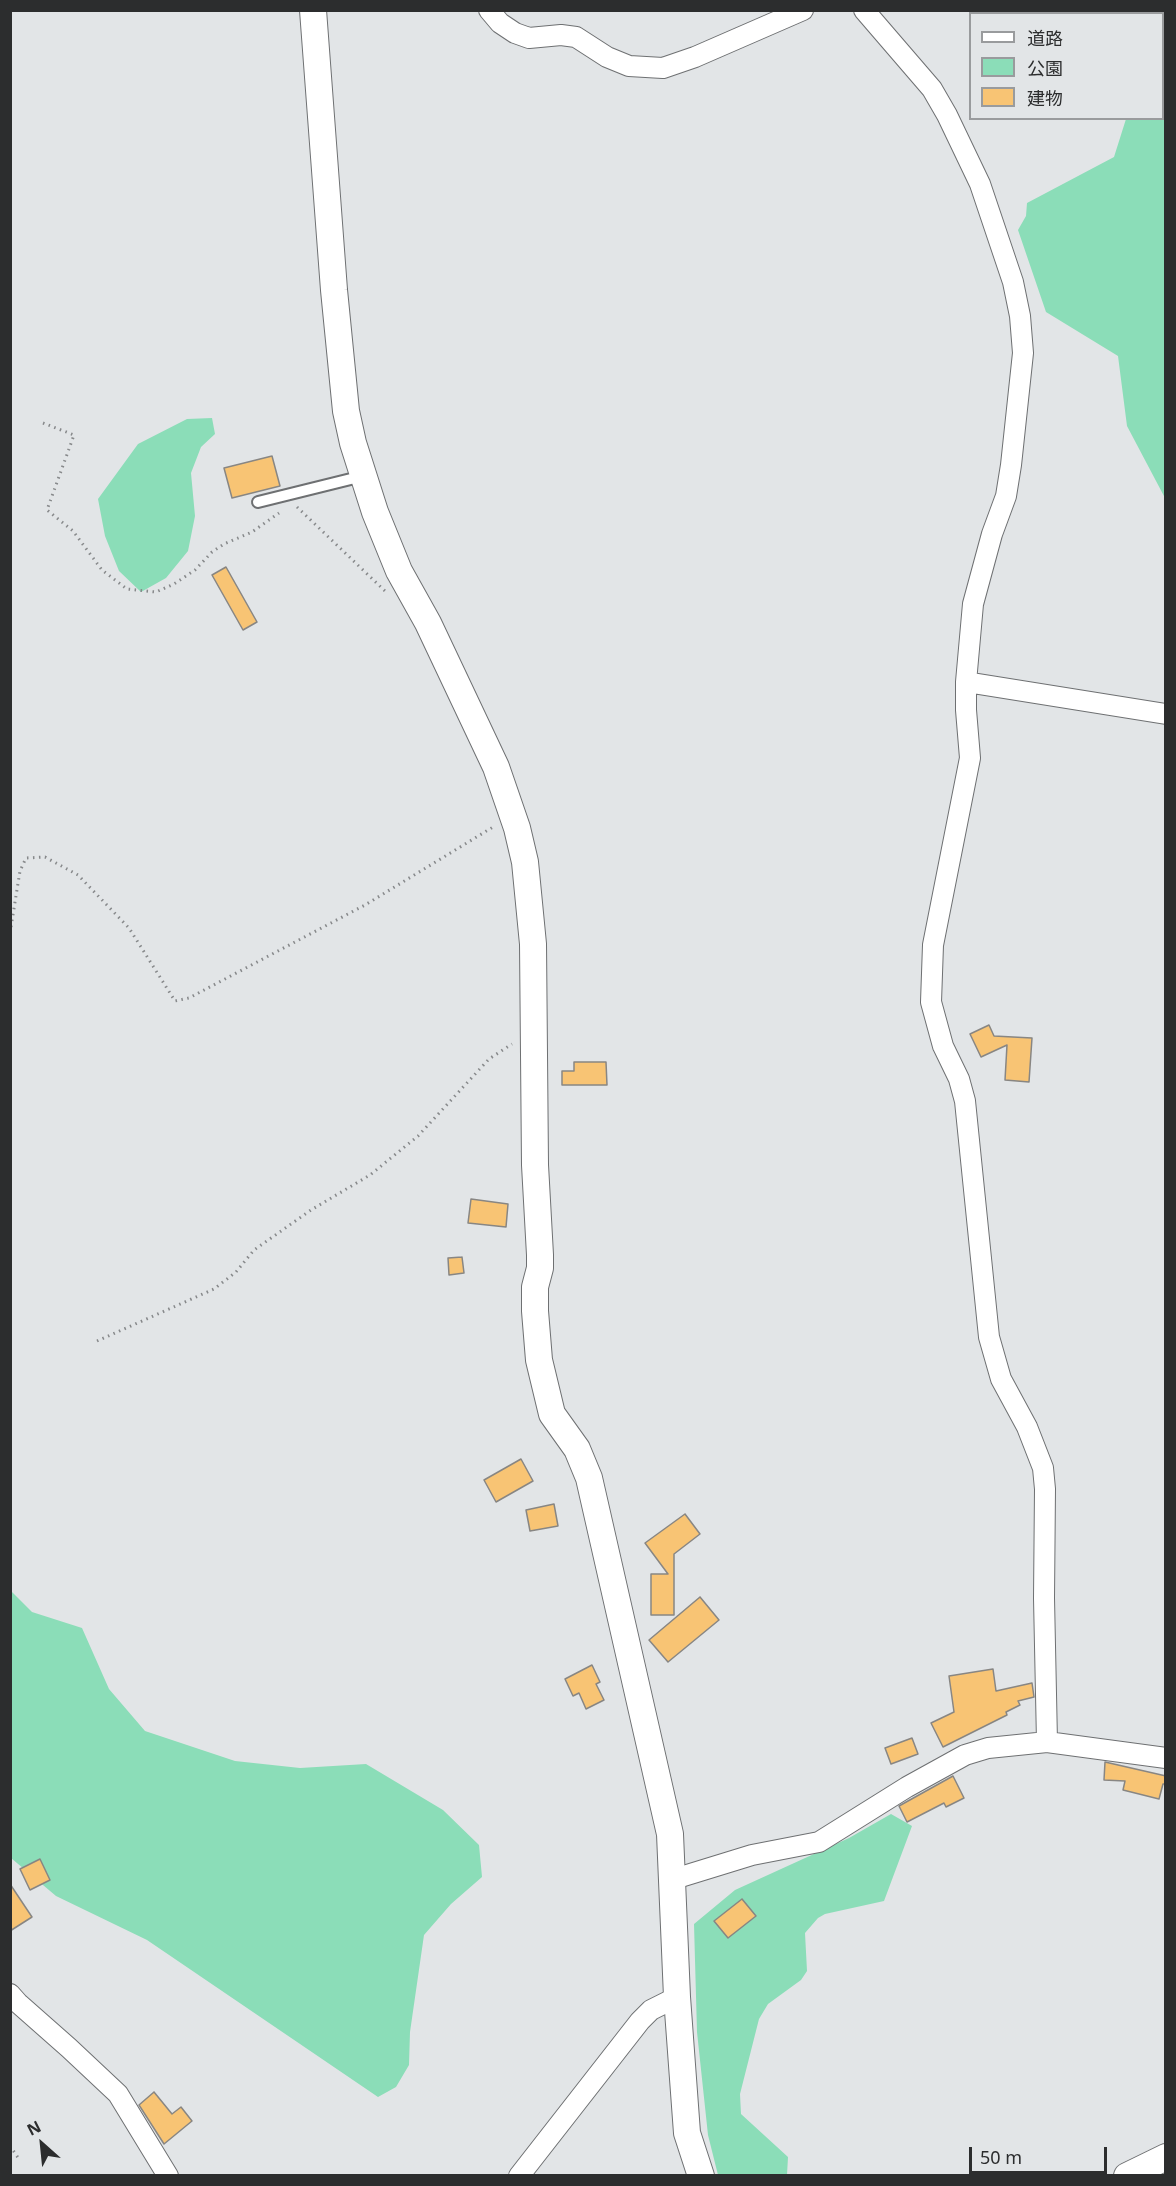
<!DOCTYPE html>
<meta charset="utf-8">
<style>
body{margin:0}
#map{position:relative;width:1176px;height:2186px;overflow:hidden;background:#e2e5e7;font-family:"Noto Sans","Noto Sans JP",sans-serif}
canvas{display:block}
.frame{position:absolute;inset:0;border:12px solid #2c2d2e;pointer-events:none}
.legend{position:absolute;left:969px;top:12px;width:195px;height:108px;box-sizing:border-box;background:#e2e5e7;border:2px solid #999b9d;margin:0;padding:8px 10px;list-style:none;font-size:18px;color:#2c2d2e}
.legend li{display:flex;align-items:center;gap:12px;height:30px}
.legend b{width:30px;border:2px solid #999b9d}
.north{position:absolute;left:12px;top:2114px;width:60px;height:60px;-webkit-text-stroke:4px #e2e5e7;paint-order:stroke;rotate:333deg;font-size:16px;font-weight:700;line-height:24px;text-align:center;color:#2c2d2e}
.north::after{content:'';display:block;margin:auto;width:21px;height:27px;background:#2c2d2e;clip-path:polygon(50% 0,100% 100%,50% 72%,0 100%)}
.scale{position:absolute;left:969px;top:2147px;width:138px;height:27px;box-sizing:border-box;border:3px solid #2c2d2e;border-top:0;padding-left:8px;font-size:18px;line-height:21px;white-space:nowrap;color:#2c2d2e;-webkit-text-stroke:4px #e2e5e7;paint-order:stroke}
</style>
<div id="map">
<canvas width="1176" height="2186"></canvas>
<div class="frame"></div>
<ul class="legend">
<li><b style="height:8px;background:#fff"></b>道路</li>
<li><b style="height:16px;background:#8bddb8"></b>公園</li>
<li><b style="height:16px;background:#f8c474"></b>建物</li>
</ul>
<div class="north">N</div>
<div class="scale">50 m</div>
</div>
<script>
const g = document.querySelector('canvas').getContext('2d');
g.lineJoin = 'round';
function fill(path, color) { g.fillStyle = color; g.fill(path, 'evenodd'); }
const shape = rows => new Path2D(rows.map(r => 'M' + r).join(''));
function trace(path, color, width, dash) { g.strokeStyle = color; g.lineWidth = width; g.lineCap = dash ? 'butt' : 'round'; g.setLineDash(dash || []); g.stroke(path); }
fill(shape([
 [1165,73,1166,498,1165,498,1127,426,1118,356,1046,312,1018,230,1026,216,1027,203,1114,157,1126,119,1162,118,1163,74],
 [212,418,215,434,201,447,191,473,195,516,188,551,166,578,141,592,119,571,105,536,98,499,138,444,187,419],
 [10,1590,32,1612,82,1628,109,1689,145,1731,235,1761,300,1768,366,1764,443,1810,479,1845,482,1877,451,1904,424,1935,410,2032,409,2065,396,2087,378,2097,147,1940,56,1896,11,1858],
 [891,1814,912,1826,884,1901,825,1914,818,1918,805,1933,807,1971,801,1980,768,2004,759,2019,740,2094,741,2114,788,2157,787,2175,718,2175,708,2135,697,2032,694,1924,735,1890,849,1838]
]), '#8bddb8');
const building = shape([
 [272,456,280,486,232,498,224,468,272,456],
 [226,567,257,622,243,630,212,575,226,567],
 [989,1025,994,1036,1032,1038,1029,1082,1005,1080,1007,1045,981,1057,970,1034,989,1025],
 [574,1062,606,1062,607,1085,562,1085,562,1071,574,1071,574,1062],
 [471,1199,508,1204,506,1227,468,1223,471,1199],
 [462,1257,464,1273,449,1275,448,1258,462,1257],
 [521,1459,533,1481,496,1502,484,1480,521,1459],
 [554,1504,558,1526,530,1531,526,1510,554,1504],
 [685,1514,700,1534,674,1554,674,1615,651,1615,651,1574,668,1574,645,1543,685,1514],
 [700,1597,719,1620,668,1662,649,1640,700,1597],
 [592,1665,600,1682,596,1684,604,1700,586,1709,579,1693,573,1696,565,1679,592,1665],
 [993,1669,996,1691,1032,1683,1034,1697,1018,1701,1020,1705,1006,1712,1007,1715,943,1747,931,1723,954,1712,949,1676,993,1669],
 [912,1738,918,1754,891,1764,885,1748,912,1738],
 [1105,1762,1166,1776,1165,1784,1163,1784,1159,1799,1123,1790,1125,1781,1104,1780,1105,1762],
 [953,1776,964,1798,946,1807,944,1803,907,1822,899,1806,953,1776],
 [40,1859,50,1880,30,1890,20,1869,40,1859],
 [10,1884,32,1917,10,1931,10,1884],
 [742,1899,756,1916,728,1938,714,1921,742,1899],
 [154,2092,172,2114,181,2107,192,2121,164,2144,139,2105,154,2092]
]);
fill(building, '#f8c474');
trace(building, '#888683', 1.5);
const service = shape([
 [258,502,363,476]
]);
const minor = shape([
 [489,10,500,23,515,33,529,38,561,35,576,37,607,57,629,66,663,68,695,57,803,10],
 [864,10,932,89,947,115,980,184,1013,282,1020,316,1023,353,1011,465,1006,496,992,534,973,604,966,682,966,710,970,758,933,945,931,1002,943,1046,959,1079,965,1101,989,1337,1001,1379,1027,1427,1043,1468,1045,1489,1044,1598,1047,1742],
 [966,682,1166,714],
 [674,1879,752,1855,819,1842,907,1787,965,1755,988,1748,1047,1742,1166,1758],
 [10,1994,18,2003,69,2048,118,2094,168,2176],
 [519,2176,640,2021,651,2010,677,1997]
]);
const tertiary = shape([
 [313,10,334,290,346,411,353,443,375,512,399,571,428,623,496,767,517,828,525,862,533,944,535,1165,540,1255,540,1268,535,1287,535,1311,539,1360,552,1414,577,1449,589,1478,670,1834,677,1997,687,2133,701,2176],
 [1127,2176,1166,2157]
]);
trace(service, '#6e7072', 14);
trace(minor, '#6e7072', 22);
trace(tertiary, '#6e7072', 28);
trace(shape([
 [43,423,74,435,47,510,73,531,102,570,127,589,156,592,174,584,195,570,212,552,224,544,252,532,279,513],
 [297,507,385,591],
 [11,927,20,871,26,858,45,857,78,875,129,928,175,1001,189,998,365,905,493,827],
 [97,1341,214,1289,236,1272,254,1250,311,1210,370,1175,418,1136,489,1059,512,1044],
 [10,2146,19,2159]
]), '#87898b', 3, [1.5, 4.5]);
trace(service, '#fff', 10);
trace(minor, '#fff', 20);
trace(tertiary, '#fff', 26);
</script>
